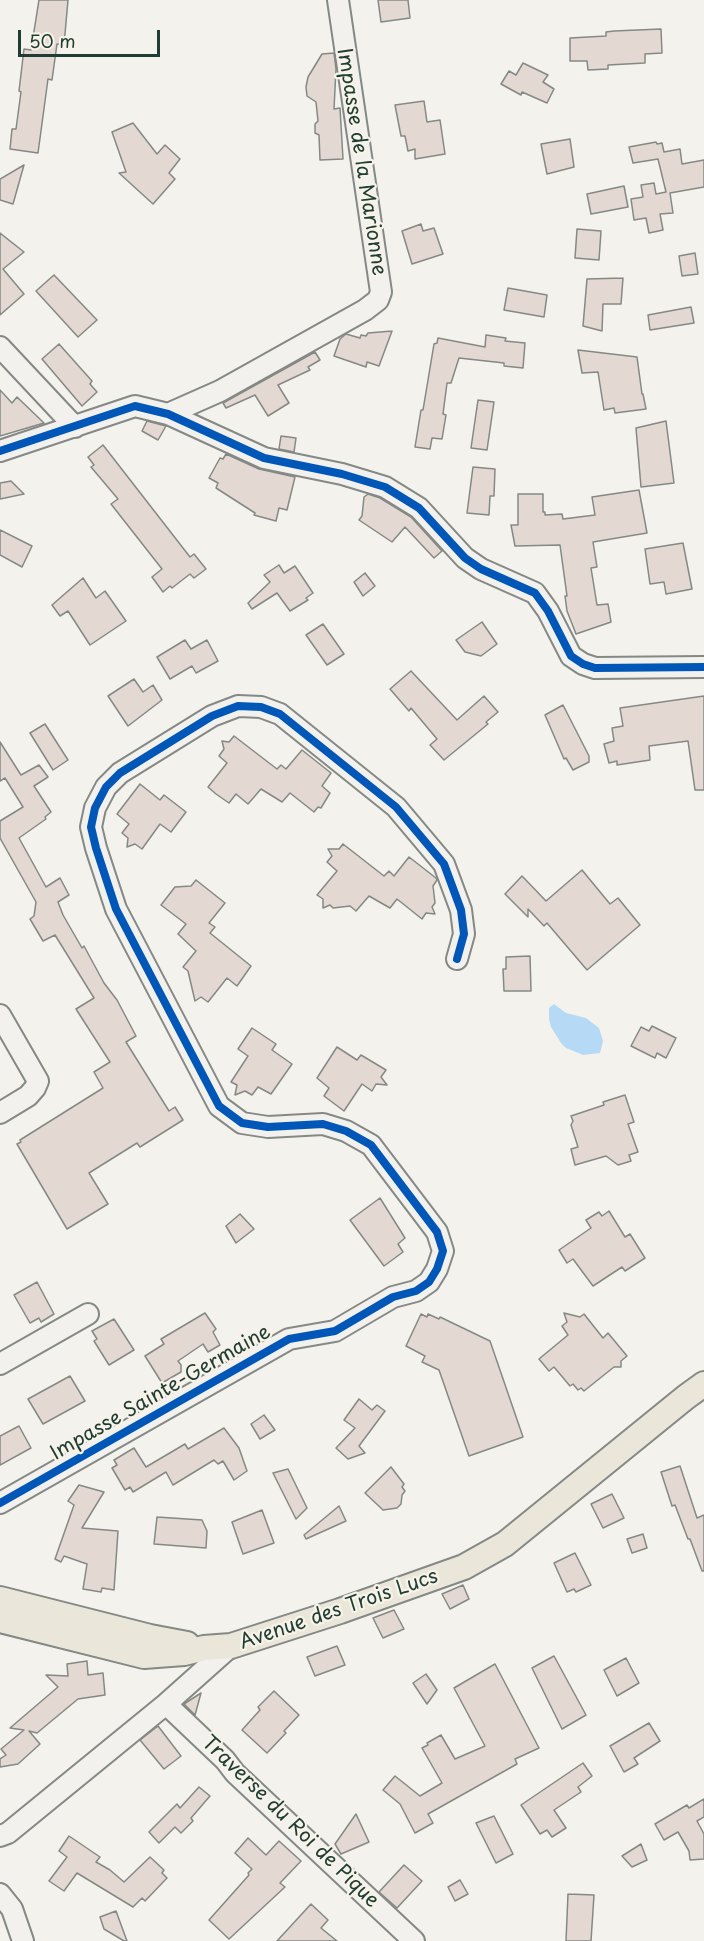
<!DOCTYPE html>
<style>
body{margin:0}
#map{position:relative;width:704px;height:1941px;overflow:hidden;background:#f4f2ec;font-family:"Playpen Sans",sans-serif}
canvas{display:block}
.scale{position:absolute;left:18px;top:30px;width:142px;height:27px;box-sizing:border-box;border:3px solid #1f3d34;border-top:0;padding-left:8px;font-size:18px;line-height:21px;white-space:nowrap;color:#1f3d34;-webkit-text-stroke:4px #f7f3e8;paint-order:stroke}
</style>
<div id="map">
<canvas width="704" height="1941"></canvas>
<div class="scale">50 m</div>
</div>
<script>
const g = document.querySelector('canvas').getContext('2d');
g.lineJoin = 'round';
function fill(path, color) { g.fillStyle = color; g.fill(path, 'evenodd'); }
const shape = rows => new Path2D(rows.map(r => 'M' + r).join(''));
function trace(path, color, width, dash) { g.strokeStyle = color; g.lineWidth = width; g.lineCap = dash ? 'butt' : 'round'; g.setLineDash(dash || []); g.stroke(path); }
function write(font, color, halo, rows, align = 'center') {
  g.font = font + ' "Playpen Sans",sans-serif'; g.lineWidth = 4.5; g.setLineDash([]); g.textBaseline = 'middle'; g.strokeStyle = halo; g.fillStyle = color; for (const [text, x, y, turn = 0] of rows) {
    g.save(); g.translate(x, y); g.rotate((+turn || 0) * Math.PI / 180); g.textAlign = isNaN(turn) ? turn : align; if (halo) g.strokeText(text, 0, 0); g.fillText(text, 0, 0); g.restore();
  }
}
fill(shape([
 [554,1004,566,1013,586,1018,599,1028,603,1041,600,1053,583,1055,566,1048,561,1043,551,1027,549,1019,549,1008]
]), '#b6daf5');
const building = shape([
 [39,0,68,0,64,45,57,44,52,80,48,79,38,153,10,149,12,129,16,129,21,92,19,91,24,49,31,50,39,0],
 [378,0,408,0,410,18,381,22,378,0],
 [661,29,662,53,645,54,645,63,608,65,608,69,588,70,587,61,570,61,570,38,606,36,606,32,614,31,661,29],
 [334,53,336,69,334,109,340,108,343,159,320,160,319,135,315,133,315,124,318,121,316,102,307,96,306,87,308,77,322,54,334,53],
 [523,63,548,75,543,82,554,89,547,103,522,92,521,95,501,84,509,71,516,75,523,63],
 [424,101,427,122,440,120,445,154,415,159,415,149,408,151,405,136,401,136,395,105,424,101],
 [133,123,157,154,165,145,180,159,169,173,175,179,153,204,119,173,126,172,112,132,133,123],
 [570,139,574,167,547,174,541,144,570,139],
 [656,142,657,144,662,143,664,152,680,149,682,164,704,160,704,187,670,193,673,213,660,214,663,230,649,233,646,218,634,220,631,199,643,197,641,185,654,183,656,194,666,192,658,159,633,163,629,147,656,142],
 [24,165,13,204,0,200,0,179,24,165],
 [624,186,628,207,591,214,587,194,624,186],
 [421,224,423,231,434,228,443,254,412,264,402,231,421,224],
 [577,229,601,231,599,260,575,258,577,229],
 [0,233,24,252,3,269,24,294,0,315,0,233],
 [695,253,698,274,682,276,679,256,695,253],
 [54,275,97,320,78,337,36,291,54,275],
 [623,278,621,304,603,304,602,331,583,326,587,279,623,278],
 [508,288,547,295,544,317,504,310,508,288],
 [691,307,694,323,650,330,648,315,691,307],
 [392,331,379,366,367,362,366,367,334,356,340,339,346,334,360,338,361,335,366,336,368,333,392,331],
 [486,335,506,338,505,341,525,343,523,368,504,366,504,363,459,358,451,383,447,383,443,414,446,415,442,439,432,438,430,449,415,447,421,410,423,410,434,344,437,343,438,338,485,347,486,335],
 [59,344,92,381,90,384,97,392,82,406,42,359,59,344],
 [578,350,637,357,642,394,643,394,646,409,615,413,614,408,604,410,598,372,582,373,578,350],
 [315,352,320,360,308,367,310,370,278,385,289,403,268,416,255,395,226,408,223,403,315,352],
 [0,390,12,403,17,397,44,423,0,436,0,390],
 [478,400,494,402,487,450,471,448,478,400],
 [147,421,166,426,158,440,142,431,147,421],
 [666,421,674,483,641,487,636,428,666,421],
 [281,436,296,438,294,452,279,449,281,436],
 [103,445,190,557,194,554,206,569,194,578,190,574,172,588,170,586,163,592,152,577,162,569,111,504,118,499,91,467,94,465,88,457,103,445],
 [226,454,259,469,295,477,287,510,279,508,276,521,254,515,255,513,216,488,218,483,209,478,220,458,223,459,226,454],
 [473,467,495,469,494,496,490,496,489,515,467,513,473,467],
 [11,481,24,494,0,499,0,483,11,481],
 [639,490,647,533,593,542,597,567,591,568,597,605,608,604,611,622,576,634,567,611,565,596,567,596,560,545,515,546,511,525,518,525,518,494,543,494,543,512,545,512,545,515,562,514,563,519,595,515,592,497,639,490],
 [368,494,380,498,411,517,442,551,434,558,405,527,392,542,359,520,362,516,364,497,368,494],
 [0,530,32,546,22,567,0,555,0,530],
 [683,543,692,589,666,594,664,582,650,584,645,549,683,543],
 [279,565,284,573,295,566,313,593,306,598,308,600,290,611,277,593,252,609,248,603,270,582,264,575,279,565],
 [365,573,375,586,363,596,354,582,365,573],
 [83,578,96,598,105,591,126,621,90,645,68,611,60,616,52,605,83,578],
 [482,622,497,644,481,656,465,652,456,640,482,622],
 [323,624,344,654,327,665,306,635,323,624],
 [185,640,191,649,207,640,218,661,196,673,192,666,170,679,157,657,185,640],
 [411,671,457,720,484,696,498,712,486,722,488,724,444,760,430,745,437,739,411,708,409,711,390,689,411,671],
 [134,679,143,692,153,685,162,700,128,726,108,696,134,679],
 [704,696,704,790,695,790,688,741,649,746,650,760,617,765,617,761,609,763,604,744,614,741,612,728,623,726,620,708,704,696],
 [563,705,589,756,589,762,573,770,566,758,564,759,545,715,563,705],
 [45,724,68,760,53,770,30,733,45,724],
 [234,736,277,769,281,765,286,769,302,750,331,773,322,786,330,793,321,808,318,807,314,812,290,793,282,802,261,789,248,804,236,794,229,803,216,794,208,787,227,763,219,756,224,749,222,741,229,742,234,736],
 [0,742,21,775,39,765,48,777,34,786,51,812,45,817,46,819,19,838,46,887,60,878,69,895,58,902,63,915,82,948,84,946,104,983,117,1000,136,1036,126,1042,169,1111,175,1107,183,1120,140,1147,137,1143,89,1173,108,1204,67,1229,17,1144,21,1142,20,1140,103,1088,94,1072,110,1062,76,1009,94,998,55,935,43,941,30,919,34,916,36,902,0,838,0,821,23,807,5,778,0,781,0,742],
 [140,784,160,800,164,795,186,812,171,832,160,824,142,849,135,844,127,847,128,838,122,833,129,824,117,814,140,784],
 [343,844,384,876,389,871,394,876,409,857,436,878,437,880,433,886,435,903,432,907,435,914,426,913,422,919,397,899,390,908,369,896,356,911,350,906,333,908,330,905,323,908,323,899,317,895,337,871,327,862,332,856,328,849,339,849,343,844],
 [582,870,610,904,618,898,640,925,587,970,547,923,544,926,528,909,528,917,505,894,522,876,546,901,582,870],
 [196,880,225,903,209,923,215,927,210,933,251,966,237,986,227,978,208,1002,201,997,195,1001,188,971,183,967,196,951,178,934,186,924,161,905,175,887,191,886,196,880],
 [530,956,531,991,504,991,503,969,506,969,506,957,530,956],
 [652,1026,676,1038,666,1058,657,1053,655,1058,631,1046,641,1027,649,1031,652,1026],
 [252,1028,276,1044,272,1050,292,1064,271,1094,258,1087,252,1095,245,1091,235,1095,237,1085,231,1082,248,1056,238,1049,252,1028],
 [337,1047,357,1060,361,1055,386,1070,381,1077,387,1085,376,1084,372,1091,362,1084,344,1111,324,1096,329,1088,317,1078,337,1047],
 [625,1095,634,1122,628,1124,638,1152,629,1155,631,1161,618,1165,606,1156,575,1165,571,1149,578,1147,571,1125,573,1121,571,1116,604,1105,603,1102,625,1095],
 [380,1198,405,1238,398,1244,403,1252,384,1266,350,1220,380,1198],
 [609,1211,625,1237,630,1234,645,1258,625,1271,622,1267,593,1286,573,1259,567,1263,559,1250,591,1228,586,1220,599,1212,602,1216,609,1211],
 [240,1214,254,1229,236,1243,226,1226,240,1214],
 [37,1282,54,1314,41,1322,39,1318,30,1323,14,1295,37,1282],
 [205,1313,216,1329,213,1332,220,1345,208,1352,203,1344,178,1361,181,1365,181,1372,162,1383,145,1356,164,1344,161,1339,205,1313],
 [564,1313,580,1317,584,1314,603,1338,608,1333,627,1356,621,1361,621,1367,614,1367,584,1391,581,1388,578,1390,573,1384,570,1386,554,1367,549,1371,539,1359,568,1335,562,1326,567,1322,564,1313],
 [421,1314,427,1317,428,1314,439,1319,440,1317,490,1341,523,1437,469,1456,439,1370,422,1362,425,1356,406,1346,421,1314],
 [114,1319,134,1350,109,1365,94,1341,97,1339,92,1331,114,1319],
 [70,1376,85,1401,43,1424,28,1399,70,1376],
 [359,1399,372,1410,377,1405,385,1411,359,1446,365,1453,348,1459,336,1448,355,1428,344,1420,359,1399],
 [264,1415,275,1430,260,1439,251,1424,264,1415],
 [19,1426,31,1448,0,1465,0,1436,19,1426],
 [224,1428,239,1448,247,1471,234,1480,223,1461,218,1464,214,1460,173,1485,166,1472,133,1492,130,1487,125,1490,112,1468,117,1465,114,1460,134,1448,146,1467,185,1444,188,1449,224,1428],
 [680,1466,697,1518,704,1515,704,1571,702,1571,690,1539,688,1539,675,1505,672,1506,661,1472,680,1466],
 [391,1467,404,1484,402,1487,405,1491,402,1495,401,1504,397,1508,383,1510,365,1493,391,1467],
 [288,1469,307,1508,296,1519,273,1473,288,1469],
 [79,1485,104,1492,82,1528,118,1531,114,1590,102,1588,101,1592,83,1589,87,1564,64,1556,61,1562,55,1559,74,1505,68,1501,79,1485],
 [612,1494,624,1518,603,1528,591,1504,612,1494],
 [339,1506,346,1521,306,1539,304,1535,339,1506],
 [262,1510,274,1543,243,1554,232,1522,262,1510],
 [157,1517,202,1520,207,1531,206,1548,154,1544,157,1517],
 [643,1534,647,1548,632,1553,627,1539,643,1534],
 [575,1553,591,1585,576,1592,574,1589,567,1592,554,1563,575,1553],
 [463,1585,469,1599,450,1609,442,1594,463,1585],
 [394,1610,404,1629,383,1638,373,1618,394,1610],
 [337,1646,345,1665,315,1676,307,1657,337,1646],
 [554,1656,586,1715,562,1729,532,1668,554,1656],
 [626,1658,639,1683,617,1696,604,1670,626,1658],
 [87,1661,88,1675,103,1673,105,1695,78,1699,37,1733,29,1731,40,1744,18,1764,0,1767,0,1759,6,1755,1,1749,24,1730,10,1728,58,1687,46,1675,68,1676,67,1664,87,1661],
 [495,1664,539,1748,515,1759,517,1764,428,1814,433,1823,415,1833,400,1804,383,1790,395,1776,420,1796,442,1783,422,1748,428,1745,427,1743,441,1735,455,1759,485,1746,454,1688,495,1664],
 [426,1674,437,1690,427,1704,413,1683,426,1674],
 [274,1691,299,1715,284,1731,286,1733,267,1753,242,1730,260,1710,258,1707,274,1691],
 [201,1693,195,1715,184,1704,201,1693],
 [649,1723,660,1741,634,1758,638,1764,624,1772,610,1746,649,1723],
 [158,1726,181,1756,164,1769,140,1740,158,1726],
 [583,1763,592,1776,578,1787,581,1792,554,1810,566,1828,552,1837,547,1830,540,1834,521,1805,583,1763],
 [199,1787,210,1796,191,1818,193,1821,181,1833,175,1827,159,1843,149,1832,177,1804,180,1808,199,1787],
 [704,1799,704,1817,697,1821,704,1834,704,1859,690,1860,689,1851,678,1832,664,1840,655,1824,687,1805,689,1808,704,1799],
 [356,1814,369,1842,341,1854,335,1844,356,1814],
 [494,1816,513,1854,496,1863,476,1823,494,1816],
 [69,1836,100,1857,96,1862,110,1870,124,1882,150,1857,164,1870,162,1873,167,1878,145,1901,142,1898,133,1907,77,1873,64,1891,49,1881,67,1857,59,1851,69,1836],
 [248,1838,266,1855,279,1841,301,1861,280,1883,285,1887,229,1939,209,1920,249,1875,248,1873,252,1869,235,1853,248,1838],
 [641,1844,647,1860,632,1867,622,1856,641,1844],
 [404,1865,422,1881,397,1908,379,1892,404,1865],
 [460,1880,468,1894,455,1901,448,1887,460,1880],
 [568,1894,594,1895,591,1941,566,1941,568,1894],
 [311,1904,328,1920,321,1928,337,1941,277,1941,311,1904],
 [116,1911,127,1941,124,1941,104,1929,100,1917,116,1911]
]);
fill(building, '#e4d8d2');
trace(building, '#848985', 1.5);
const minor = shape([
 [0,347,75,427],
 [168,414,220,391,365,310,378,300,381,292,338,0],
 [0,451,135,406,168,414,264,458,342,474,385,487,419,508,465,558,481,569,535,593,548,611,571,656,583,664,595,668,704,667],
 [0,1015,38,1081,35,1088,28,1096,0,1113],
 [0,1364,88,1314],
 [0,1503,289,1339,335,1331,393,1297,416,1291,429,1282,437,1269,443,1251,437,1232,371,1145,346,1131,323,1124,268,1127,242,1123,219,1106,116,909,96,848,91,827,95,808,106,787,120,773,212,716,238,706,261,707,280,714,396,807,444,864,461,910,464,934,457,959],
 [166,1704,225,1760,235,1773,414,1941],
 [0,1836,8,1833,166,1704,231,1646],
 [0,1894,12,1909,23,1941]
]);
const major = shape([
 [0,1599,150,1637,187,1644],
 [0,1620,144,1656,184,1653,204,1648,231,1646,340,1611,464,1567,505,1544,686,1397,704,1384]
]);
trace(minor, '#848985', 24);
trace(major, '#848985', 28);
trace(minor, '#f2f1ed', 20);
trace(major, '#eae6da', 24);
trace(shape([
 [0,451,135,406,168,414,264,458,342,474,385,487,419,508,465,558,481,569,535,593,548,611,571,656,583,664,595,668,704,667],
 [0,1503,289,1339,335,1331,393,1297,416,1291,429,1282,437,1269,443,1251,437,1232,371,1145,346,1131,323,1124,268,1127,242,1123,219,1106,116,909,96,848,91,827,95,808,106,787,120,773,212,716,238,706,261,707,280,714,396,807,444,864,461,910,464,934,457,959]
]), '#0057b8', 8);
write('20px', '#1f3d34', '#f7f3e8', [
 ["Impasse de la Marionne",361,162,81],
 ["Impasse Sainte-Germaine",161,1393,-30],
 ["Avenue des Trois Lucs",339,1610,-19],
 ["Traverse du Roi de Pique",290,1822,44]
]);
</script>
